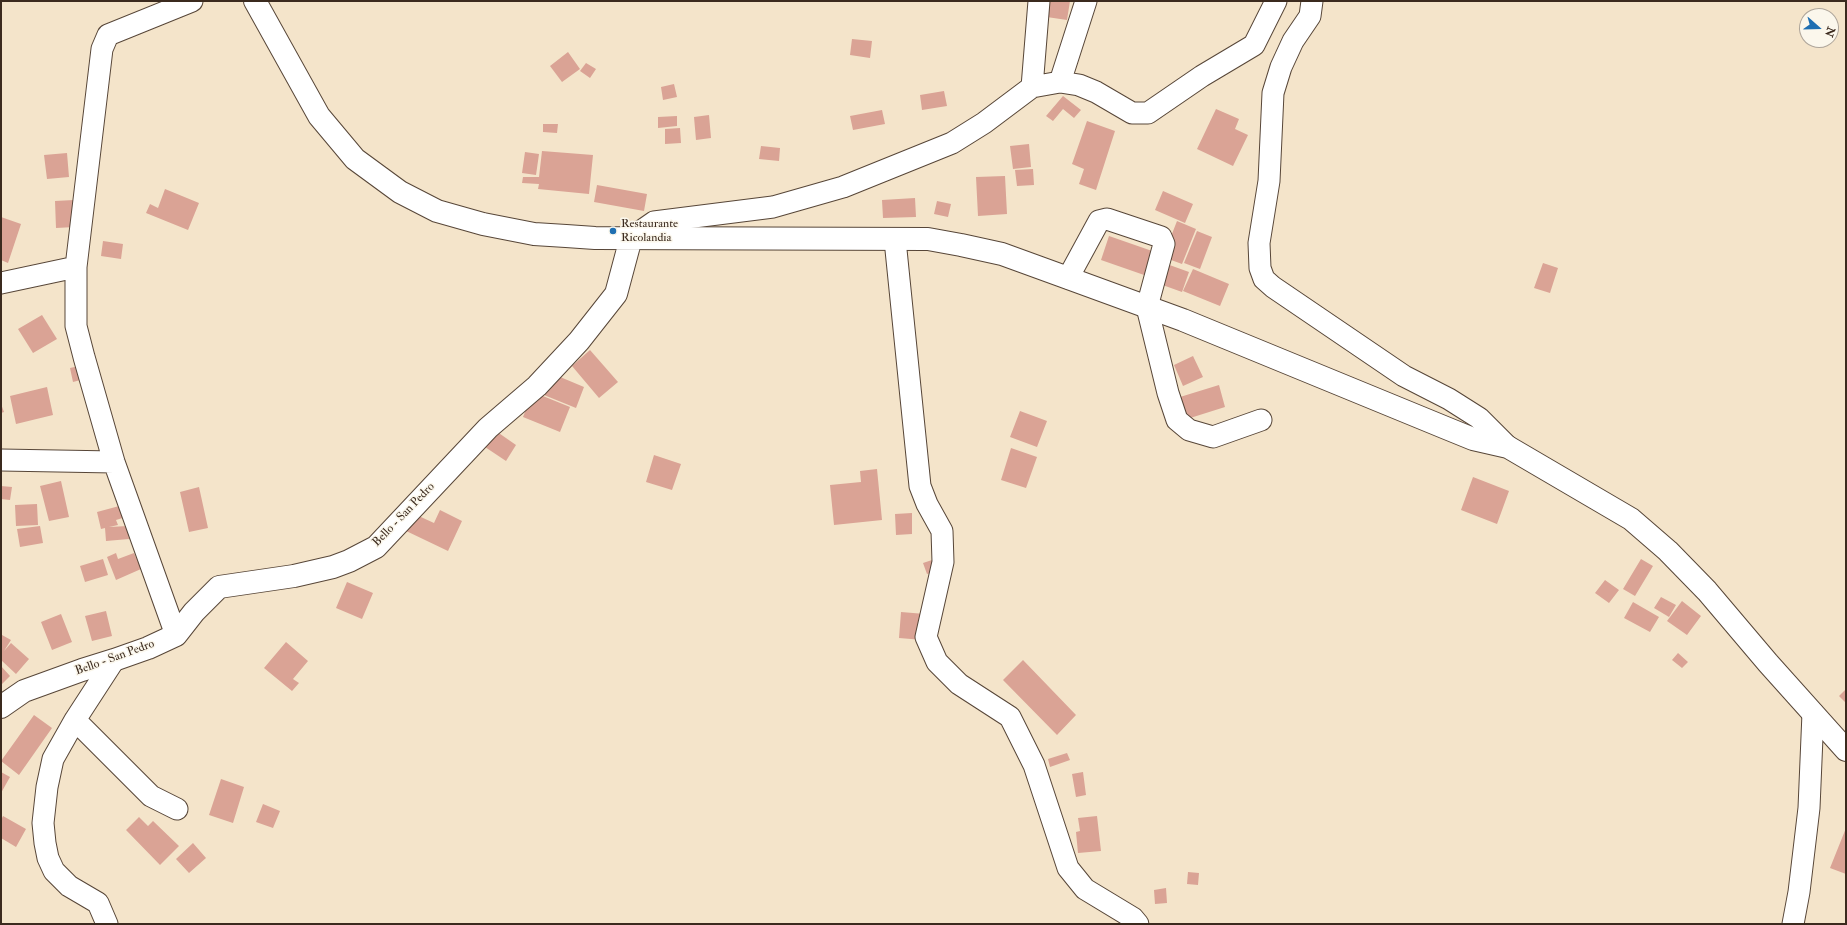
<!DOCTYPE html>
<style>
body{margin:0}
#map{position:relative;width:1847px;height:925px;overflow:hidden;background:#f4e4ca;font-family:"IM FELL Double Pica",serif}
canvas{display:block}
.frame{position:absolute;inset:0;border:2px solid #3b2a1e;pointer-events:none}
.north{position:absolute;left:1799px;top:8px;width:40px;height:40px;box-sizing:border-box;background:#fbf7ec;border:1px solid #aea59a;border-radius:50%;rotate:110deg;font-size:11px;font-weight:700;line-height:16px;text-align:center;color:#3b2a1e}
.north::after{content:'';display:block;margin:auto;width:14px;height:18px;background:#1f6fb2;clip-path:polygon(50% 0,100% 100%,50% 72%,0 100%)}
</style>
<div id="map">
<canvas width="1847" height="925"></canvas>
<div class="frame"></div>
<div class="north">N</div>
</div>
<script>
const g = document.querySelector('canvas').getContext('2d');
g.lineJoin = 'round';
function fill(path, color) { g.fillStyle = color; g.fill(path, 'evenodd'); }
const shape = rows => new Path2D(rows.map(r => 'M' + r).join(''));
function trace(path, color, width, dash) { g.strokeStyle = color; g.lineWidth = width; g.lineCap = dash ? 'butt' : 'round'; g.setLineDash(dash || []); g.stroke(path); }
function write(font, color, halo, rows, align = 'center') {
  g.font = font + ' "IM FELL Double Pica",serif'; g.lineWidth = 3; g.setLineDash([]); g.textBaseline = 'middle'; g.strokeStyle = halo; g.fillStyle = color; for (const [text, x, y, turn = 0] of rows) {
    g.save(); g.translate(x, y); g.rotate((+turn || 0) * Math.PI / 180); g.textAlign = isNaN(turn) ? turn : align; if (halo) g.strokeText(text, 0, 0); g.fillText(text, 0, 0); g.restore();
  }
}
fill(shape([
 [1043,1,1070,1,1067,20,1040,16],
 [852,39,872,41,870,58,850,55],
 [568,52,580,69,562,82,550,66],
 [586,63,596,69,590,78,580,71],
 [674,84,677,97,663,100,661,87],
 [944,91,947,106,922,110,920,95],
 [1063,96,1081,110,1074,118,1063,109,1053,121,1046,116],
 [1216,109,1239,119,1235,129,1248,135,1233,166,1197,149],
 [882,110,885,124,853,130,850,116],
 [709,115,711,138,696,140,694,117],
 [677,116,677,126,658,128,658,117],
 [1087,121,1115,131,1096,190,1079,184,1084,169,1072,164],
 [543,124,558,124,557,133,543,132],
 [680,128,681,143,665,144,665,129],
 [1029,144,1031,167,1013,169,1010,146],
 [761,146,780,148,779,161,759,159],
 [542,151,593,155,589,194,538,189,539,184,522,183,523,177,539,177],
 [525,152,539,154,536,175,522,173],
 [67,153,69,177,47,179,44,155],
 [1033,169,1034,185,1017,186,1015,170],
 [1005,176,1007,214,978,216,976,177],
 [597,185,647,194,644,211,594,202],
 [165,189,199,203,188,230,146,213,150,204,158,208],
 [1163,191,1193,204,1185,223,1155,210],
 [915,198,916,217,883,218,882,200],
 [74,200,75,227,56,228,55,201],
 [937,201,951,204,948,217,934,214],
 [1,217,21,224,8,263,1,260],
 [1177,221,1196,229,1182,264,1163,257],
 [1197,231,1212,237,1200,269,1184,263],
 [1109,236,1155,252,1147,276,1101,260],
 [103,241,123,244,121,259,101,256],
 [1164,263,1189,272,1182,292,1157,283],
 [1543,263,1558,268,1550,293,1534,288],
 [1193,269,1229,284,1220,306,1183,291],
 [42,315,57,339,33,353,18,329],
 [590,350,618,382,599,398,572,366],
 [1193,356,1203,377,1183,386,1174,365],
 [84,365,88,378,73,382,70,368],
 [553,374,584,387,576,408,544,395],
 [1219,385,1225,407,1187,419,1180,397],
 [47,387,53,415,16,424,10,396],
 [533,392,570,407,560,432,523,417],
 [1,404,4,412,1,413],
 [1020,411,1047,421,1037,447,1010,437],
 [493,429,516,445,506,461,482,445],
 [1011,448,1037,457,1026,488,1001,480],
 [654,455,681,464,672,490,646,482],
 [877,469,882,520,834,525,830,485,861,482,860,471],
 [1473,477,1509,491,1497,524,1461,510],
 [61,481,69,517,49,521,40,486],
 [1,486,12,487,10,500,1,499],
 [199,487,208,528,189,532,180,492],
 [37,504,38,525,16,526,15,505],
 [123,505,126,517,116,520,118,525,109,527,128,526,129,539,106,541,105,528,101,529,97,512],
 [440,510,462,521,448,551,402,529,410,512,434,523],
 [912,513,912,534,896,535,895,514],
 [40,526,43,543,20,547,17,529],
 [116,553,118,559,134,553,141,569,116,580,107,557],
 [103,559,108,575,85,582,80,566],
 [935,559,938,571,927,574,923,563],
 [1641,559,1653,566,1635,596,1623,589],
 [1605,580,1619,590,1609,603,1595,593],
 [347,582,373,593,362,619,336,608],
 [1661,597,1676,605,1669,617,1654,608],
 [1682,601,1701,616,1687,635,1667,621],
 [1633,602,1659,617,1650,632,1624,618],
 [106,611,112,636,92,641,85,616],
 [901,612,925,614,923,640,899,638],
 [61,614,72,642,52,650,41,622],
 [2,635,11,640,4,651,11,643,29,659,16,674,1,660],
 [286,642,308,661,293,679,299,683,292,691,264,668],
 [1678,653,1688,662,1682,668,1672,660],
 [1023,660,1076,715,1057,735,1003,680],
 [1,666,10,676,1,685],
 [1846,689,1846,703,1839,696],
 [34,715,52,728,19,775,1,761],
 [1067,753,1070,760,1050,767,1048,759],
 [1,772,10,777,1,793],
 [1083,772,1086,795,1076,797,1072,774],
 [221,779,244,787,233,823,209,815],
 [263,804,280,811,273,828,256,822],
 [3,816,26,829,16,847,1,838,1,820],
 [1097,816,1101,851,1078,853,1076,832,1080,831,1078,818],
 [139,817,148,826,153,821,179,846,160,865,126,830],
 [1846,828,1846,874,1830,868],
 [193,843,206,858,189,873,176,859],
 [1188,872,1199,873,1198,885,1187,884],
 [1166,888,1167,903,1155,904,1154,890]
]), '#daa395');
const minor = shape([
 [1312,1,1310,16,1293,41,1281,67,1273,93,1269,181,1259,243,1260,268,1264,279,1273,287,1404,376,1449,399,1479,418,1508,447],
 [1060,82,1086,1],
 [1032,87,1039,1],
 [631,238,654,222,773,207,843,187,952,143,984,123,1032,87,1060,82,1079,85,1096,92,1132,113,1148,113,1202,76,1254,45,1276,1],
 [895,240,920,486,927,504,942,531,943,562,926,637,937,662,959,684,1010,717,1034,765,1068,868,1085,889,1133,918,1138,924],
 [1068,278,1099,221,1107,219,1161,237,1164,244,1147,307,1168,393,1177,420,1189,430,1213,437,1261,420],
 [1,283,76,267],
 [1,460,114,462],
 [176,635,114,462,84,357,76,326,76,267,102,49,108,35,192,1],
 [75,720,151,796,177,809],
 [107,924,98,903,69,886,54,871,48,858,45,843,43,823,47,787,53,759,75,720,114,660],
 [1793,924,1799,892,1809,808,1813,713]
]);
const major = shape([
 [255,1,319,116,355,159,400,192,437,211,483,224,534,234,566,236,595,238,928,239,961,245,1002,254,1068,278,1183,320,1446,428,1473,439,1508,447,1631,519,1668,551,1707,591,1768,663,1846,750],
 [1,707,24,691,82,670,114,660,148,648,176,635,194,612,219,587,294,576,333,567,349,561,376,547,488,428,537,386,579,341,616,294,631,238]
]);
trace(minor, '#574638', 23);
trace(major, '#574638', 24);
trace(minor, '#fff', 21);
trace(major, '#fff', 22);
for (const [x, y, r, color] of [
 [613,231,4,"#1f6fb2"]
]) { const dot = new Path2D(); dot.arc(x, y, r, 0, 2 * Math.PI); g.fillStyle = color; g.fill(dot); trace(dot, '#fbf7ec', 1.5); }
write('12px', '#3b2a1e', '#fbf7ec', [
 ["Restaurante",621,224],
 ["Ricolandia",621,238]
], 'left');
write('12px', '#3b2a1e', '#fbf7ec', [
 ["Bello - San Pedro",404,515,-46],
 ["Bello - San Pedro",115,658,-20]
]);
</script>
